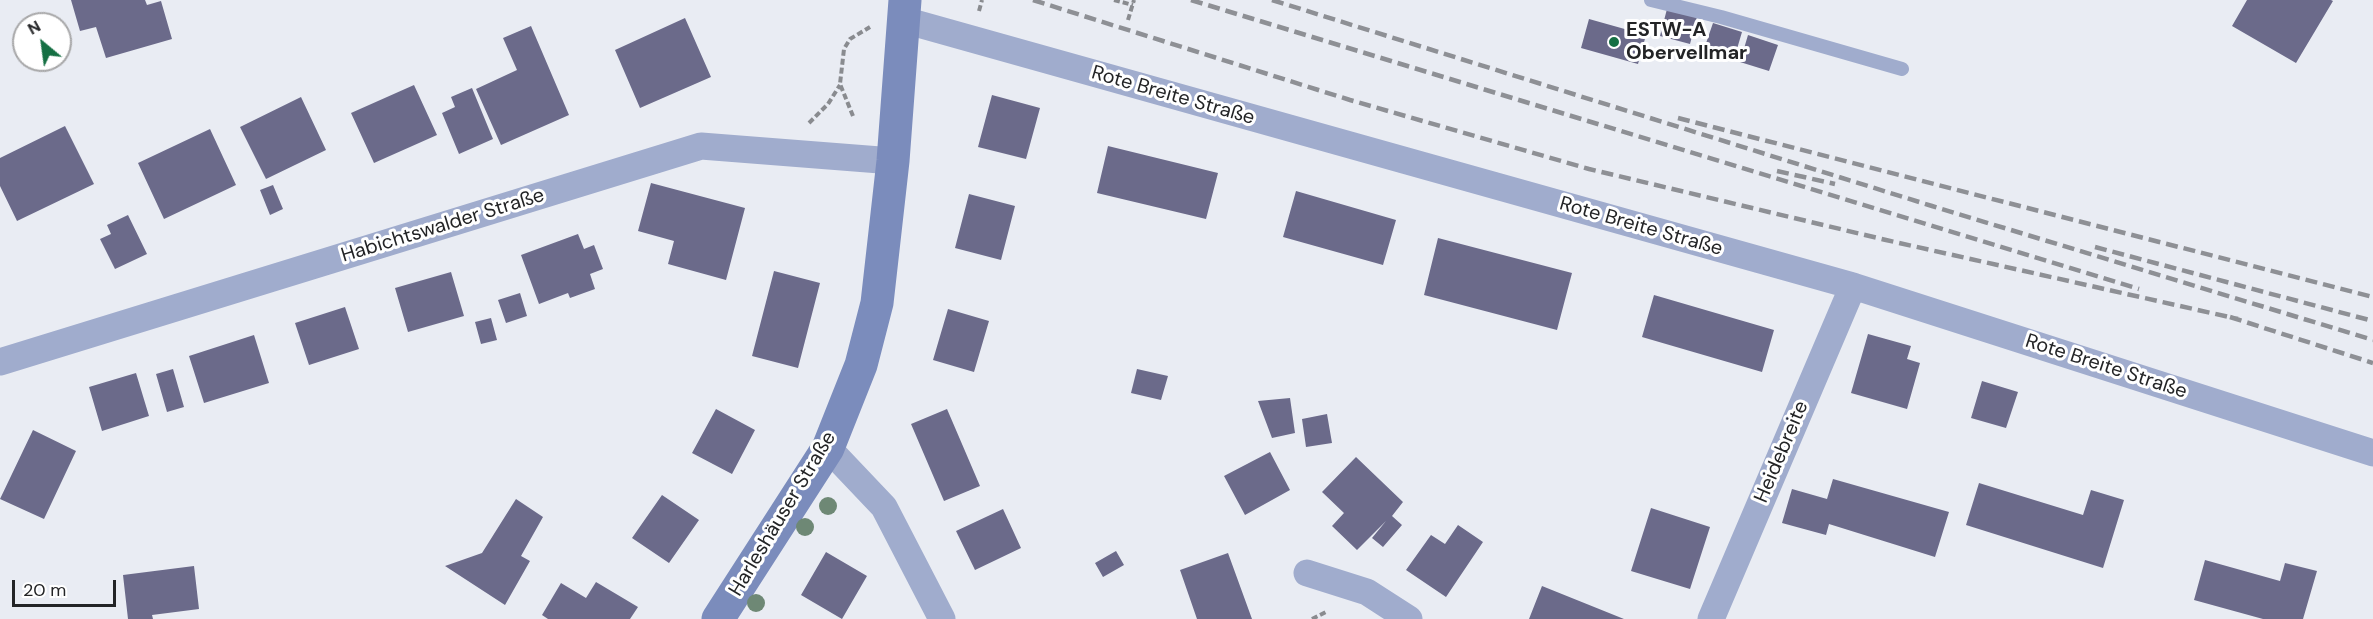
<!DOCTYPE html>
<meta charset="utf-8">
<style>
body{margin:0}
#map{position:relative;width:2373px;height:619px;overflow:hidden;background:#e9ecf3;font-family:"DM Sans",sans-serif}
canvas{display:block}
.north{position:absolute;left:12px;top:12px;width:60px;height:60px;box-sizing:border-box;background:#fff;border:2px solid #a7a7a8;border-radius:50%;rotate:331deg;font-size:16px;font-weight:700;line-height:24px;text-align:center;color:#232426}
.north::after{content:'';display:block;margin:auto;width:21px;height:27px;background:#156f43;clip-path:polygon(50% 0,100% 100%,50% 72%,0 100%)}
.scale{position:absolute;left:12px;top:580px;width:104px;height:27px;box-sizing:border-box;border:3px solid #232426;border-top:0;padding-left:8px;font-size:18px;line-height:21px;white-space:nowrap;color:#232426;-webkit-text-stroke:4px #fff;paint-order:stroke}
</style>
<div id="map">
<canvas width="2373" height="619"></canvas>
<div class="north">N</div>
<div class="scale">20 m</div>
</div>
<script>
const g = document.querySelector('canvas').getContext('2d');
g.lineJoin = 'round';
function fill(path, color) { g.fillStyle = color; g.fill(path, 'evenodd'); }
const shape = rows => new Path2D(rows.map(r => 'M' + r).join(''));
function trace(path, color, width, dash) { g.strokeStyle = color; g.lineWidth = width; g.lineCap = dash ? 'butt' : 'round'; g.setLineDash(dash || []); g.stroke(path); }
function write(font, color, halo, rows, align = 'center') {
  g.font = font + ' "DM Sans",sans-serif'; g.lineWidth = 6; g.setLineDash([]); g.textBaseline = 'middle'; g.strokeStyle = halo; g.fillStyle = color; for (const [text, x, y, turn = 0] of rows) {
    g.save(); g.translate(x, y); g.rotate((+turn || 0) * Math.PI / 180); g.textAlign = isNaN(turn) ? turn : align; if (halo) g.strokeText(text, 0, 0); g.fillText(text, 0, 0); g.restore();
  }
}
fill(shape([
 [71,0,145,0,147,5,161,1,172,39,106,58,96,27,80,31],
 [2247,0,2331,0,2333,1,2296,63,2232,26],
 [1667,9,1697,17,1690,44,1660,36],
 [685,18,711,77,640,108,615,50],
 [1589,19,1646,35,1638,64,1581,48],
 [1713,23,1742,32,1734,59,1704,49],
 [531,26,569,115,501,145,476,89,517,70,503,38],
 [1748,35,1778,45,1769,71,1740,62],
 [414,85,437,135,374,163,351,113],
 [472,88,493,139,459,154,442,113,455,107,451,97],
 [992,95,1040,108,1026,159,978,147],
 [301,97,326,150,266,179,240,127],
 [65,126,94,184,17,221,0,186,0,158],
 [210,129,236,185,164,219,138,163],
 [1108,146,1218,173,1206,219,1097,193],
 [651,183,745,208,726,280,668,264,674,241,638,231],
 [273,185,283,209,270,215,260,190],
 [1296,191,1396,220,1383,265,1283,237],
 [969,194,1015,206,1001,260,955,248],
 [128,215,147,254,115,269,100,239,111,234,107,225],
 [578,234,584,249,594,245,603,269,590,274,595,289,570,298,568,293,539,304,521,255],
 [1438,238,1572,273,1557,330,1424,295],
 [774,271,820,283,798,368,752,356],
 [451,272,464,316,408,332,395,288],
 [520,293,527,316,506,323,498,300],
 [1654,295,1774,330,1762,372,1642,337],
 [345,307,359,349,309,365,295,323],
 [948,309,989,321,974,372,933,360],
 [491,318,497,340,481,344,475,322],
 [1868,334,1911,346,1907,359,1920,363,1907,409,1851,393],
 [254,335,269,383,204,403,189,356],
 [173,369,184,407,167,412,156,374],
 [1137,369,1168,376,1161,400,1131,393],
 [136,373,149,416,102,431,89,387],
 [1982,381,2018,392,2006,428,1971,418],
 [1290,398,1295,433,1272,438,1258,401],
 [716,409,755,430,732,474,692,453],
 [947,409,980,486,944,501,911,424],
 [1327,414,1332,443,1306,447,1302,419],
 [33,430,76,451,44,519,0,499],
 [1270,452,1290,490,1245,515,1224,476],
 [1356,457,1403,502,1392,516,1402,525,1383,547,1372,538,1386,521,1357,550,1332,526,1344,513,1322,492],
 [1833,479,1949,512,1935,557,1829,524,1826,535,1782,523,1792,489,1827,499],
 [1979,483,2083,515,2091,490,2124,500,2103,568,1966,525],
 [662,495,699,520,669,563,632,538],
 [516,499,543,517,521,556,530,561,505,605,445,566,482,553],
 [1651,508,1710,527,1690,589,1631,571],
 [1003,509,1021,548,975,570,956,531],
 [1458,525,1483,542,1446,597,1406,570,1431,535,1445,544],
 [1116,551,1124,565,1103,577,1095,563],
 [826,552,867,576,842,619,801,595],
 [1228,553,1252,619,1197,619,1180,570],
 [2205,560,2280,581,2285,563,2317,571,2303,619,2263,619,2194,600],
 [194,566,199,609,152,615,153,619,128,619,123,575],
 [596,582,638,607,630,619,548,619,542,615,561,583,586,598],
 [1542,586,1624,619,1529,619]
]), '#6b6a8a');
trace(shape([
 [1114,0,1133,5],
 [979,11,982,0],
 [1128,20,1134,0],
 [853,116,840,84,844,49,850,39,870,27],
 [809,123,828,104,840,85],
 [1312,619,1326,612]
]), '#898b8f', 4, [6, 3]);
trace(shape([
 [1651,0,1721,17,1902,69]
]), '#a0accd', 14);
trace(shape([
 [904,20,1853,286,2373,453],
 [0,362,701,146,893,161],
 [828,448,884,507,942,619],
 [1307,573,1367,592,1409,619],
 [1711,619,1853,286]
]), '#a0accd', 27);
trace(shape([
 [718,619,828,448,861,365,877,303,893,161,905,0]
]), '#7b8cbc', 33);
trace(shape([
 [1033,0,1350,100,1589,169,1886,240,2238,319],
 [1191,0,2139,289],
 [1272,0,1932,206,2373,340],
 [1678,118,2373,297],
 [1777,171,1835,184],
 [2095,247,2373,321],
 [2230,317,2373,363]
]), '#8e9095', 4.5, [12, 6]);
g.fillStyle = '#6e8875';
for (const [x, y] of [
 [828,506],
 [805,527],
 [756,603]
]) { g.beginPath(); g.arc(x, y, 9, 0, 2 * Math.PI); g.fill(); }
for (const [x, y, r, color] of [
 [1614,42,6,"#156f43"]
]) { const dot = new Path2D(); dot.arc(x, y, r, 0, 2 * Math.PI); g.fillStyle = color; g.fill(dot); trace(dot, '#fff', 2); }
write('bold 20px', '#232426', '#fff', [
 ["ESTW-A",1626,31],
 ["Obervellmar",1626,54]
], 'left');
write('20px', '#232426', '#fff', [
 ["Rote Breite Straße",1173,96,16],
 ["Habichtswalder Straße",443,226,-17],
 ["Rote Breite Straße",1641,227,16],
 ["Rote Breite Straße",2106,367,18],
 ["Heidebreite",1782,452,-67],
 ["Harleshäuser Straße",783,514,-59]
]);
</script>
